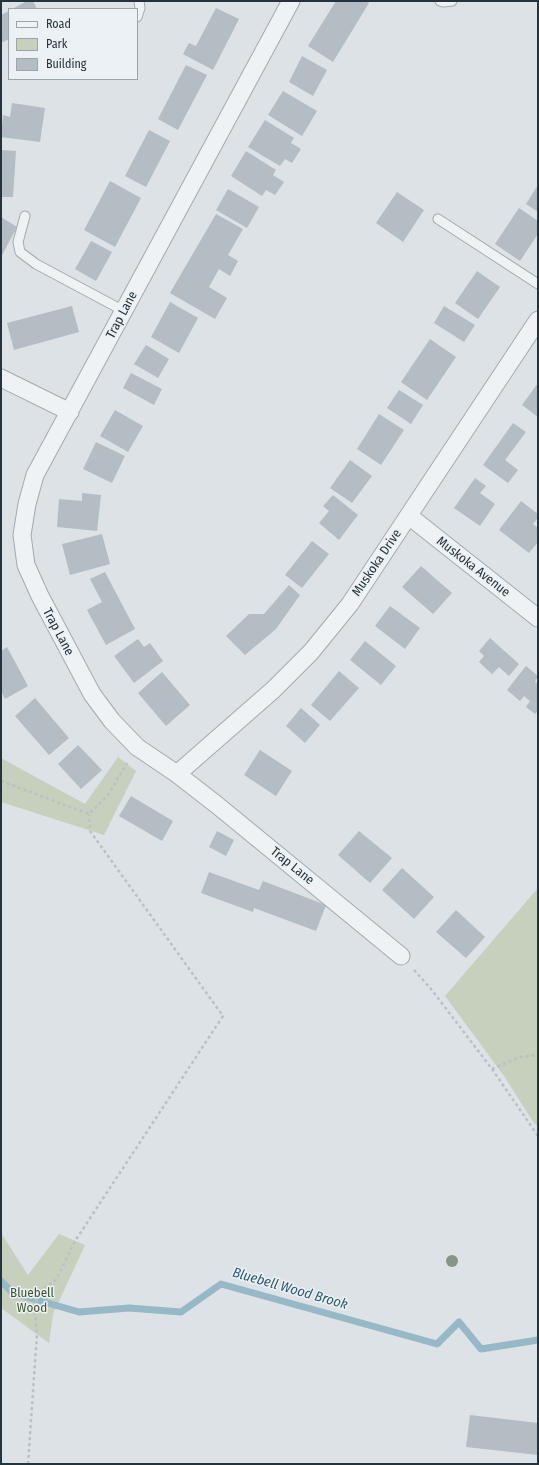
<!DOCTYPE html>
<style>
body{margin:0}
#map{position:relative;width:539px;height:1465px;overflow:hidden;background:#dce2e6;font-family:"Fira Sans Condensed",sans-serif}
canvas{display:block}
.frame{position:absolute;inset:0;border:2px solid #26333c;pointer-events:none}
.legend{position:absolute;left:8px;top:8px;width:130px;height:72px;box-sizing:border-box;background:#ebf1f4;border:1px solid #9ca5aa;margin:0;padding:5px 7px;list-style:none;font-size:12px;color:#26333c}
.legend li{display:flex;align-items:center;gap:8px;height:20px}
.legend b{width:20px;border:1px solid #9ca5aa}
</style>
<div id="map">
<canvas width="539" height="1465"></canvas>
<div class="frame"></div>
<ul class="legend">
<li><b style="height:5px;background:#eff2f5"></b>Road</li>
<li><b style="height:11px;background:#c6d0bd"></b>Park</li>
<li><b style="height:11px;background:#b3bdc3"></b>Building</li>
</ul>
</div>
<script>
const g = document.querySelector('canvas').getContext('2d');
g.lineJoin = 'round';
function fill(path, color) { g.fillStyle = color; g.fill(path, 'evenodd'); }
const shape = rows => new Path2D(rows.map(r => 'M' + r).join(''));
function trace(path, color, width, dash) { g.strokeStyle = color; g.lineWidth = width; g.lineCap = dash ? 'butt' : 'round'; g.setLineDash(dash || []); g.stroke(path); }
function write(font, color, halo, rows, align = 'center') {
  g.font = font + ' "Fira Sans Condensed",sans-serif'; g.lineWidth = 3; g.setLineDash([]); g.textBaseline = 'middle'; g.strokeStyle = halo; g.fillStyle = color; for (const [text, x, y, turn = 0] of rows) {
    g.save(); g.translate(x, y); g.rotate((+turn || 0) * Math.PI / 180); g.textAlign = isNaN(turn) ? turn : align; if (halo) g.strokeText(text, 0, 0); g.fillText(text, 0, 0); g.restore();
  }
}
fill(shape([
 [118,757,136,771,104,835,1,802,1,758,85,804],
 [538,888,538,1127,532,1120,504,1076,445,996],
 [1,1233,28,1275,59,1234,85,1245,53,1314,49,1343,1,1308]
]), '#c6d0bd');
trace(shape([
 [1,1281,13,1293,79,1312,129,1308,181,1312,221,1284,437,1344,459,1322,481,1349,538,1340]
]), '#96b8c7', 7);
fill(shape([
 [27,1,33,1,37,9,12,9],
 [336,1,367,1,369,3,333,62,308,46],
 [216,8,239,19,213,70,183,54,189,43,196,46],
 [9,11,9,39,1,43,1,15],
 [302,56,327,70,313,96,289,82],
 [186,65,207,75,178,130,158,119],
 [283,91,317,111,302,136,268,115],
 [12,103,45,108,40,142,1,137,3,115,10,117],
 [265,120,294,138,291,143,301,149,292,163,285,159,280,166,248,147],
 [149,130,170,141,146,187,125,176],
 [1,150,16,151,13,197,1,197],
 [246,151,276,170,273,175,284,182,275,195,266,190,262,196,231,176],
 [110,181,141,198,115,247,84,230],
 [538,185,538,212,526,204],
 [228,189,259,207,247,228,216,210],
 [397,192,424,210,403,242,376,223],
 [519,208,538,221,538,234,520,261,495,244],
 [216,214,243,229,228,255,238,261,230,276,219,269,209,287,227,298,215,319,170,293],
 [1,217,17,227,1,257],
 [91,241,112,252,96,281,75,269],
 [477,271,500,287,478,319,455,303],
 [170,302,198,318,179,353,151,337],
 [72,306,79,332,14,350,7,323],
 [444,306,475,325,464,342,434,323],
 [430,339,456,357,427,400,401,382],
 [146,345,169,359,158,378,134,364],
 [131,373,162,389,154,405,123,388],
 [538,383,538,417,522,405],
 [399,390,423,405,411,424,387,408],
 [115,410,143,426,128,452,100,436],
 [379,414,404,430,381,465,357,449],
 [513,423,526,432,505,460,518,470,508,483,483,465],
 [96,442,125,456,112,483,83,469],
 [350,460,372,476,352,503,330,488],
 [475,478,486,486,480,493,495,504,480,526,454,508],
 [82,493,101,495,97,531,57,527,59,499,82,501],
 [333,495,358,515,339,540,319,523,329,511,323,506],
 [521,501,538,514,538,518,533,524,538,528,538,542,529,553,499,530],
 [102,534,110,564,70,575,62,544],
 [312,541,329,554,302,588,285,575],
 [421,566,452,593,433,614,402,587],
 [105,572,135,629,106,645,87,610,102,602,90,579],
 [289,585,300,595,276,629,245,655,226,636,249,614,264,614],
 [390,606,420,628,405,649,375,626],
 [490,638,519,664,509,676,499,667,492,674,479,662,484,656,479,651],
 [138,639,144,647,150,643,163,661,134,683,114,656],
 [365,641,396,666,381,685,350,660],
 [7,647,28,686,5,699,1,691,1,651],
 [526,666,538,676,535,682,538,684,538,711,535,714,526,707,530,701,524,696,520,701,507,690],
 [339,671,359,688,330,721,311,705],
 [162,672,190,705,166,726,138,693],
 [35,698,69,738,49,755,15,716],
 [301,708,320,725,305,743,286,726],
 [78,745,102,770,81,789,58,764],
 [260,750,292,771,276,796,244,775],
 [131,796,173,821,162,841,119,816],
 [217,831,234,840,226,856,209,847],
 [359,831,392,858,370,883,338,855],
 [402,868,434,897,414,919,382,890],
 [209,872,259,890,263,881,326,905,316,931,254,908,253,912,201,893],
 [456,910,485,937,466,958,436,932],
 [470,1415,538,1423,538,1455,466,1447]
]), '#b3bdc3');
const service = shape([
 [440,1,443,2,452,1],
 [137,17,140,8,139,1],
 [25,216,18,242,20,252,36,264,124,311],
 [438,219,538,284]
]);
const minor = shape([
 [291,1,35,475,27,504,22,535,26,565,40,596,92,694,112,721,137,747,177,774,217,805,401,956],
 [1,378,70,412],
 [409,516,538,618],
 [177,774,273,690,311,652,350,604,538,320]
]);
trace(service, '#a2aab0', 11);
trace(minor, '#a2aab0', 19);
trace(shape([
 [1,781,89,814,108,795,127,763],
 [414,970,431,989,492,1069,538,1136],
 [492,1069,520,1057,538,1055],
 [28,1464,37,1334,35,1309,38,1292,56,1280,75,1241,223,1016,90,831,89,814]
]), '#bbc0c5', 2.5, [3, 3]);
trace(service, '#eff2f5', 9);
trace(minor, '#eff2f5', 17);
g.fillStyle = '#879684';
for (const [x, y] of [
 [452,1261]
]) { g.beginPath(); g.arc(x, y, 6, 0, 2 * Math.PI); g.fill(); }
write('13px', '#26333c', '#ebf1f4', [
 ["Trap Lane",122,315,-62],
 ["Muskoka Drive",377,563,-56],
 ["Muskoka Avenue",473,567,38],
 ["Trap Lane",58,632,62],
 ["Trap Lane",292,866,39]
]);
write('13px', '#425833', '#ebf1f4', [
 ["Bluebell",32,1293],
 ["Wood",32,1308]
]);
write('italic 14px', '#305a70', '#ebf1f4', [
 ["Bluebell Wood Brook",290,1289,16]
]);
</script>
